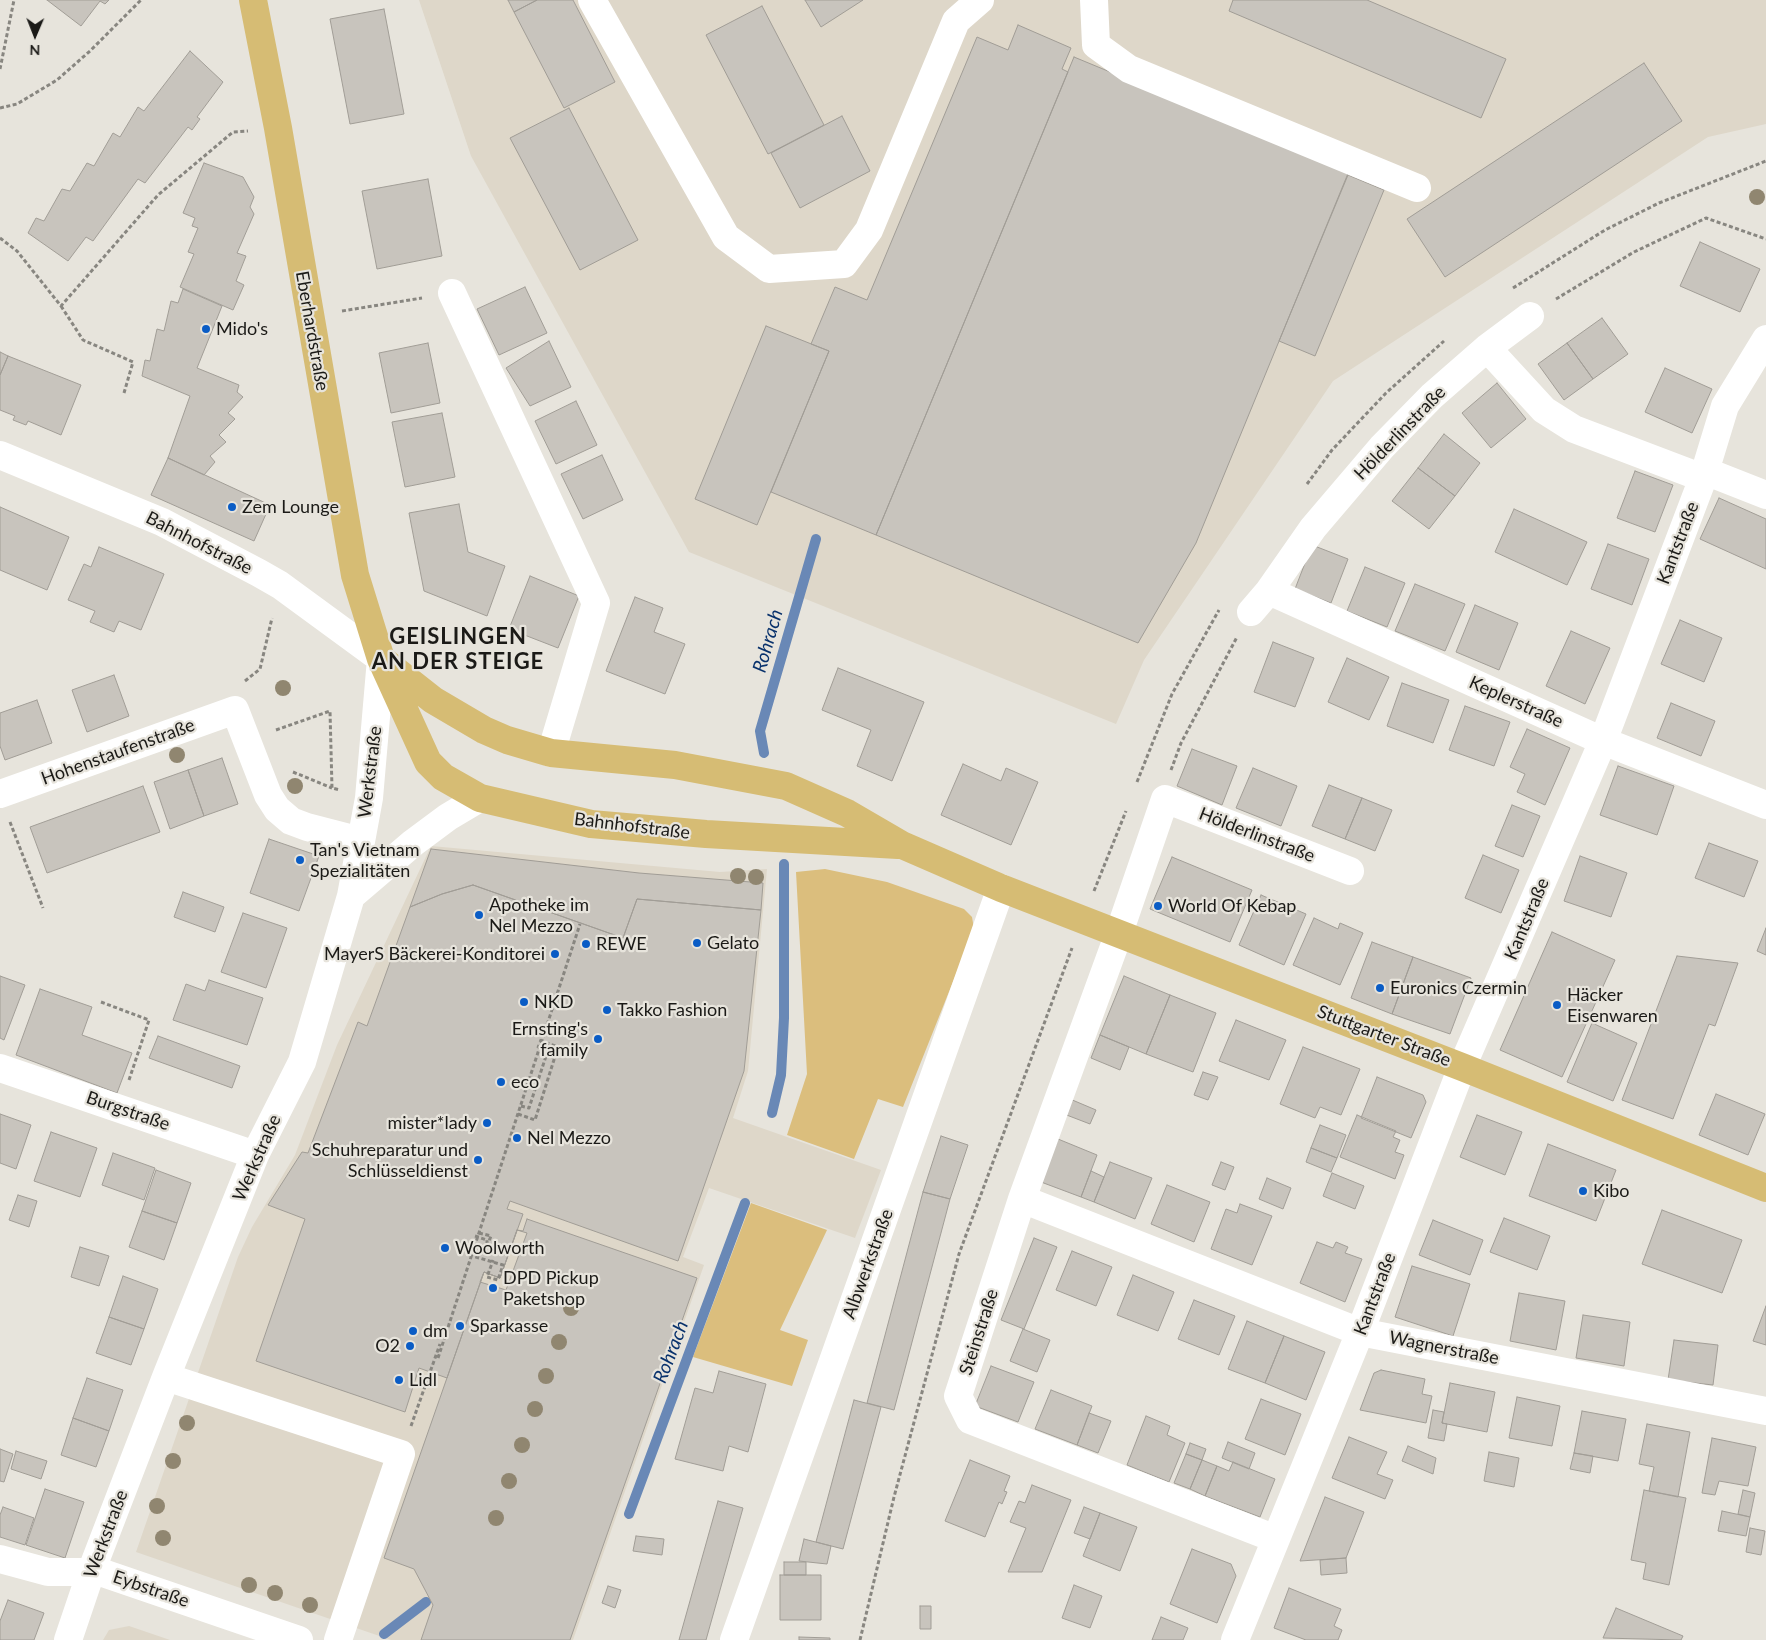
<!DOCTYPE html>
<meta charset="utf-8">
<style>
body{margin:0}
#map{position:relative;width:1766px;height:1640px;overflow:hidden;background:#e7e4dc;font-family:Lato,sans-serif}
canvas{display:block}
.north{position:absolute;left:10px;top:10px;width:50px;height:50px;-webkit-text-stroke:4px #e7e4dc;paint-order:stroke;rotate:181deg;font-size:14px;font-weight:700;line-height:20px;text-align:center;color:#1b1a17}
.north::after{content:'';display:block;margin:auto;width:18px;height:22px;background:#1b1a17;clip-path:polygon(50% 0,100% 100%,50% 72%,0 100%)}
</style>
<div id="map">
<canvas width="1766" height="1640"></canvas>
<div class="north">N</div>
</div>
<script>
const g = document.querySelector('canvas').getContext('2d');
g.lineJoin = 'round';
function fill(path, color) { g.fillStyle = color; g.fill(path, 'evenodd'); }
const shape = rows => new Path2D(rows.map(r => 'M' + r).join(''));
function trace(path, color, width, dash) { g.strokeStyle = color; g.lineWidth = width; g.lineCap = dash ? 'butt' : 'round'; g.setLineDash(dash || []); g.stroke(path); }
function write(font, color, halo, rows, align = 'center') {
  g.font = font + ' Lato,sans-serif'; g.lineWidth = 4.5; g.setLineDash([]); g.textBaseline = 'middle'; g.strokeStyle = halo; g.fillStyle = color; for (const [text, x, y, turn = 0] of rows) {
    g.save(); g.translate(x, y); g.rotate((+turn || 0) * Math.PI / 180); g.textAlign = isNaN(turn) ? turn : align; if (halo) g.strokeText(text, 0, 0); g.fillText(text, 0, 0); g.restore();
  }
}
fill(shape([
 [419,0,1766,0,1766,124,1708,137,1333,381,1144,660,1116,724,689,552,471,156],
 [431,846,720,872,767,869,748,1071,733,1118,881,1170,855,1238,709,1188,683,1257,704,1265,573,1640,391,1640,136,1552,238,1257,252,1227,295,1155,337,1045],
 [129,1626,170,1640,103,1640,109,1630]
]), '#ded7c9');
fill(shape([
 [825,869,887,882,964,909,972,917,974,929,903,1107,878,1099,854,1159,787,1135,807,1074,796,872],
 [751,1203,827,1230,780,1330,808,1340,792,1386,693,1357]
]), '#dbbe7d');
trace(shape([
 [764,753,760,731,816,539],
 [772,1113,781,1075,784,1018,784,864],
 [629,1514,745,1203],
 [384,1634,426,1602]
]), '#6988b6', 10);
const building = shape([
 [47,0,109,0,105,4,100,1,81,26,47,0],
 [508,0,537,0,514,12,508,0],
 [537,0,573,0,615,82,564,108,514,12,537,0],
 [805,0,863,0,821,27,805,0],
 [1233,0,1367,0,1506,59,1481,118,1229,11,1233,0],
 [762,6,824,125,768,154,706,35,762,6],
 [384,9,404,114,350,124,330,19,384,9],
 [1018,25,1071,48,1062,69,1068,72,876,535,771,492,829,351,811,344,835,287,867,300,977,37,1008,50,1018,25],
 [190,51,223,82,197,117,200,119,192,130,188,127,145,183,138,179,93,241,86,237,68,261,28,233,36,218,44,221,62,189,70,191,87,163,94,166,113,133,120,137,138,107,144,111,190,51],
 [1074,57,1349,171,1196,543,1138,643,876,535,1074,57],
 [1644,63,1682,121,1445,277,1407,219,1644,63],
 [569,108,638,240,580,270,510,138,569,108],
 [842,116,870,171,800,208,771,153,842,116],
 [204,163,243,177,254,197,250,207,254,214,237,253,246,256,236,281,244,285,233,310,180,287,194,254,188,252,198,228,192,226,195,218,183,213,204,163],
 [1348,175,1384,190,1315,356,1279,341,1348,175],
 [428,179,442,256,377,269,362,191,428,179],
 [1700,242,1760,269,1740,312,1680,286,1700,242],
 [525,287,547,333,499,355,477,309,525,287],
 [183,289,222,306,197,368,239,385,237,392,243,397,228,413,235,419,219,435,226,442,210,456,215,462,204,475,168,458,190,396,142,376,145,360,150,361,157,329,164,331,171,301,178,303,183,289],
 [1602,318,1628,354,1593,379,1567,343,1602,318],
 [766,326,829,351,757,525,695,499,766,326],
 [549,341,571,387,530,406,506,368,549,341],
 [428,343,440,403,391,413,379,353,428,343],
 [1567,343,1593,379,1564,400,1538,364,1567,343],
 [0,352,8,356,0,375,0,352],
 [8,356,81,385,61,435,28,421,26,425,13,420,15,416,0,410,0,375,8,356],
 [1665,368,1712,389,1692,433,1645,412,1665,368],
 [1497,383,1526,419,1491,448,1462,413,1497,383],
 [576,401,597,445,556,464,535,421,576,401],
 [442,413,455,477,405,487,392,422,442,413],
 [1444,434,1480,463,1455,496,1418,468,1444,434],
 [602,455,623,500,583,519,561,474,602,455],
 [168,458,270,505,254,541,151,495,168,458],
 [1418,468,1455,496,1429,529,1392,501,1418,468],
 [1635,471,1673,485,1655,532,1617,518,1635,471],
 [1719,498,1766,519,1766,569,1700,539,1719,498],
 [459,504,468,552,505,566,487,616,424,591,409,513,459,504],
 [0,507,69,537,47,590,0,570,0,507],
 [1514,509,1587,542,1567,585,1495,552,1514,509],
 [1608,544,1649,559,1632,605,1591,589,1608,544],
 [1312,545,1348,559,1331,603,1295,589,1312,545],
 [99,547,164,574,141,630,119,621,114,632,90,622,95,611,68,600,84,564,91,567,99,547],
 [1365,567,1405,583,1387,627,1347,611,1365,567],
 [530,576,579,596,558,648,509,629,530,576],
 [1415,584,1465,604,1445,651,1395,631,1415,584],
 [635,597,663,608,654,632,685,644,665,694,606,671,635,597],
 [1475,605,1518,623,1499,670,1456,652,1475,605],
 [1680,620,1722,638,1704,682,1661,664,1680,620],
 [1571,631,1610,648,1585,704,1546,686,1571,631],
 [1273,642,1314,658,1295,707,1254,692,1273,642],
 [1347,658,1389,677,1369,720,1328,702,1347,658],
 [838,668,924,702,892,781,857,766,871,730,822,710,838,668],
 [114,675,129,716,87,732,72,690,114,675],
 [1402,683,1449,700,1433,743,1387,726,1402,683],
 [37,700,52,743,5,760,0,746,0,713,37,700],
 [1671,703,1715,721,1701,756,1657,738,1671,703],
 [1465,706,1510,722,1494,766,1449,750,1465,706],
 [1527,729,1570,748,1545,805,1517,792,1525,774,1510,767,1527,729],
 [1192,749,1237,766,1222,805,1177,786,1192,749],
 [222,758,238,804,204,816,188,770,222,758],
 [963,764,1001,781,1006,768,1038,782,1011,845,941,815,963,764],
 [1618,766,1674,786,1657,835,1600,815,1618,766],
 [1253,768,1297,786,1281,826,1236,808,1253,768],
 [188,770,204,816,170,829,154,782,188,770],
 [1329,785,1362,798,1345,839,1312,826,1329,785],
 [143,786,160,832,47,873,30,827,143,786],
 [1362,798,1392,810,1375,851,1345,839,1362,798],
 [1512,805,1540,816,1523,857,1495,846,1512,805],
 [269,839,319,856,299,911,250,893,269,839],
 [1709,843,1758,861,1744,897,1695,878,1709,843],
 [431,849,639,873,763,883,761,910,637,899,623,938,473,885,442,894,410,907,431,849],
 [1483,855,1519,870,1501,913,1465,898,1483,855],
 [1580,856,1627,873,1611,917,1564,901,1580,856],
 [1172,857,1252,890,1230,942,1150,909,1172,857],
 [473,885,623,938,637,899,761,910,744,1071,678,1261,510,1201,507,1209,523,1214,500,1278,484,1272,447,1378,419,1368,405,1412,256,1361,305,1219,268,1205,302,1152,308,1153,358,1022,367,1026,410,907,442,894,473,885],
 [183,892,224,907,215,932,174,917,183,892],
 [1261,895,1306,914,1284,965,1239,945,1261,895],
 [243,913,287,928,266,988,221,972,243,913],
 [1314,918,1338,929,1340,923,1363,933,1340,985,1293,965,1314,918],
 [1766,928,1766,955,1757,951,1766,928],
 [1552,932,1615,960,1562,1077,1500,1050,1552,932],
 [1372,942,1413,957,1392,1014,1351,998,1372,942],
 [1677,956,1738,963,1715,1026,1709,1024,1673,1119,1622,1100,1677,956],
 [1413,957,1471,978,1450,1034,1392,1014,1413,957],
 [0,976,25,985,4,1040,0,1038,0,976],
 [1124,976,1170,995,1146,1054,1100,1035,1124,976],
 [209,980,263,998,247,1045,173,1020,186,984,205,991,209,980],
 [40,989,92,1007,82,1035,132,1053,117,1093,16,1055,40,989],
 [1170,995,1216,1013,1193,1072,1146,1054,1170,995],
 [1236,1020,1286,1040,1269,1080,1219,1061,1236,1020],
 [1592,1023,1637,1043,1613,1101,1567,1082,1592,1023],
 [1100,1035,1129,1047,1120,1070,1091,1058,1100,1035],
 [158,1036,240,1066,232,1088,149,1058,158,1036],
 [1303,1047,1360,1069,1341,1115,1320,1107,1315,1118,1280,1104,1303,1047],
 [1203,1072,1218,1077,1208,1100,1194,1095,1203,1072],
 [1377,1077,1423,1095,1426,1102,1411,1138,1361,1118,1377,1077],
 [1716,1094,1765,1114,1748,1155,1699,1135,1716,1094],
 [1070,1099,1096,1110,1090,1124,1064,1114,1070,1099],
 [0,1114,31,1125,16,1169,0,1163,0,1114],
 [1357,1115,1396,1131,1393,1137,1400,1140,1395,1152,1404,1155,1395,1179,1340,1157,1357,1115],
 [1477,1115,1522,1132,1505,1175,1460,1157,1477,1115],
 [1320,1125,1346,1135,1337,1158,1311,1148,1320,1125],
 [51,1132,97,1148,80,1197,34,1181,51,1132],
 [941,1136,968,1145,950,1199,923,1192,941,1136],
 [1058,1139,1097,1155,1081,1197,1041,1182,1058,1139],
 [1548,1144,1616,1170,1596,1221,1529,1196,1548,1144],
 [1311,1148,1337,1158,1331,1172,1306,1162,1311,1148],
 [113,1153,155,1168,144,1200,102,1185,113,1153],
 [1110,1162,1152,1178,1135,1219,1094,1202,1110,1162],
 [1221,1162,1234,1167,1225,1190,1212,1185,1221,1162],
 [156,1170,191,1183,177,1223,142,1211,156,1170],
 [1091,1171,1104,1177,1094,1202,1081,1197,1091,1171],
 [1332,1173,1364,1186,1355,1209,1323,1196,1332,1173],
 [1267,1178,1291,1188,1283,1209,1259,1199,1267,1178],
 [1167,1185,1210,1202,1194,1242,1151,1224,1167,1185],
 [923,1192,950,1199,894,1410,867,1403,923,1192],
 [18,1195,37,1201,29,1227,9,1220,18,1195],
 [1240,1204,1272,1216,1252,1265,1211,1249,1226,1209,1237,1213,1240,1204],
 [1662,1210,1742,1240,1722,1293,1642,1264,1662,1210],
 [142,1211,177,1223,164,1260,129,1247,142,1211],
 [1504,1218,1550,1236,1537,1270,1490,1252,1504,1218],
 [527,1219,697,1278,570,1640,421,1640,433,1605,414,1569,384,1558,484,1272,500,1278,517,1230,523,1231,527,1219],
 [1433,1220,1483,1240,1470,1275,1419,1255,1433,1220],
 [517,1230,527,1233,506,1290,480,1282,484,1272,500,1278,517,1230],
 [1034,1238,1057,1247,1024,1329,1001,1320,1034,1238],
 [1317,1242,1333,1248,1336,1242,1348,1247,1345,1253,1362,1259,1345,1302,1300,1283,1317,1242],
 [80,1247,109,1256,99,1286,71,1277,80,1247],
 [1072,1251,1112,1267,1096,1306,1056,1290,1072,1251],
 [1412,1266,1470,1284,1453,1336,1395,1317,1412,1266],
 [1133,1275,1174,1292,1158,1331,1117,1315,1133,1275],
 [123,1276,158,1289,144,1329,109,1317,123,1276],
 [1519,1293,1565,1301,1556,1350,1510,1341,1519,1293],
 [1194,1300,1235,1316,1219,1355,1178,1339,1194,1300],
 [1766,1306,1766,1345,1753,1341,1766,1306],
 [1583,1315,1630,1322,1624,1366,1576,1358,1583,1315],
 [109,1317,144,1329,131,1365,96,1353,109,1317],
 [1247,1321,1284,1336,1265,1383,1228,1369,1247,1321],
 [1023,1329,1050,1340,1037,1372,1010,1361,1023,1329],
 [1284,1336,1325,1352,1306,1400,1265,1383,1284,1336],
 [1674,1340,1718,1345,1713,1385,1668,1380,1674,1340],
 [991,1366,1034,1382,1018,1422,975,1406,991,1366],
 [1381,1370,1425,1379,1422,1394,1432,1396,1426,1423,1360,1410,1374,1373,1381,1370],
 [719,1371,766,1384,748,1452,729,1446,723,1471,675,1459,695,1388,713,1393,719,1371],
 [87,1378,123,1390,109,1431,73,1418,87,1378],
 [1450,1383,1495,1392,1487,1432,1442,1423,1450,1383],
 [1051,1390,1092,1406,1077,1445,1035,1429,1051,1390],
 [1517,1397,1560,1406,1552,1446,1509,1438,1517,1397],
 [1261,1399,1301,1414,1285,1455,1245,1439,1261,1399],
 [854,1400,881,1407,843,1549,816,1542,854,1400],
 [1433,1410,1444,1412,1442,1423,1447,1424,1444,1441,1428,1438,1433,1410],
 [1582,1411,1626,1419,1618,1461,1574,1453,1582,1411],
 [1089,1413,1111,1421,1098,1453,1077,1445,1089,1413],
 [1146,1416,1170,1426,1167,1435,1185,1443,1169,1482,1127,1465,1146,1416],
 [73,1418,109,1431,96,1467,61,1455,73,1418],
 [1647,1424,1690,1432,1678,1497,1649,1491,1654,1467,1639,1464,1647,1424],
 [1349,1437,1387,1452,1377,1474,1393,1480,1385,1499,1332,1478,1349,1437],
 [1712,1438,1756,1447,1748,1486,1719,1481,1715,1495,1702,1493,1712,1438],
 [1228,1442,1255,1453,1249,1469,1222,1458,1228,1442],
 [1190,1443,1206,1449,1202,1460,1186,1454,1190,1443],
 [1408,1446,1436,1458,1433,1474,1402,1461,1408,1446],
 [0,1449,13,1454,4,1482,0,1481,0,1449],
 [16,1451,47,1461,41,1479,11,1469,16,1451],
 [1489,1452,1519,1458,1514,1487,1484,1481,1489,1452],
 [1574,1453,1593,1456,1590,1473,1570,1469,1574,1453],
 [1186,1454,1202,1460,1190,1489,1174,1483,1186,1454],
 [970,1460,1010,1476,1004,1491,1007,1492,1002,1504,999,1502,985,1537,945,1521,970,1460],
 [1202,1460,1217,1466,1205,1496,1190,1489,1202,1460],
 [1233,1462,1275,1479,1260,1517,1205,1496,1217,1466,1229,1471,1233,1462],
 [1032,1485,1071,1500,1042,1572,1008,1572,1026,1528,1010,1522,1019,1501,1025,1503,1032,1485],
 [45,1489,84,1502,65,1558,26,1545,45,1489],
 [1644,1490,1686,1498,1669,1585,1643,1579,1646,1563,1631,1560,1644,1490],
 [1743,1490,1755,1493,1750,1517,1738,1514,1743,1490],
 [1325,1497,1364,1512,1346,1558,1300,1561,1325,1497],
 [718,1501,743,1508,706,1640,679,1640,718,1501],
 [3,1507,34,1518,25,1545,0,1537,0,1515,3,1507],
 [1084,1507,1100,1513,1090,1539,1074,1533,1084,1507],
 [1722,1511,1750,1517,1746,1536,1718,1531,1722,1511],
 [1100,1513,1137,1527,1120,1571,1083,1556,1100,1513],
 [1750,1528,1765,1531,1761,1555,1746,1552,1750,1528],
 [636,1536,664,1539,662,1555,633,1551,636,1536],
 [804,1539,831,1546,827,1564,799,1561,804,1539],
 [1192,1549,1231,1564,1236,1576,1217,1623,1170,1604,1192,1549],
 [1346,1558,1347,1573,1321,1575,1320,1560,1346,1558],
 [784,1562,806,1562,806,1575,784,1575,784,1562],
 [780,1575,821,1575,821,1620,780,1620,780,1575],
 [1074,1585,1102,1596,1090,1628,1062,1618,1074,1585],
 [608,1586,621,1590,615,1608,602,1603,608,1586],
 [1289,1588,1341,1609,1334,1626,1342,1630,1338,1640,1306,1640,1274,1628,1289,1588],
 [8,1600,44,1613,34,1640,0,1640,0,1621,8,1600],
 [920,1606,931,1606,931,1629,920,1629,920,1606],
 [1616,1608,1683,1636,1681,1640,1603,1638,1616,1608],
 [1161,1617,1188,1628,1183,1640,1152,1640,1161,1617],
 [799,1637,830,1638,830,1640,799,1640,799,1637]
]);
fill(building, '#c8c4bd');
trace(building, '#a19d96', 1);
trace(shape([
 [0,69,14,0],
 [0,108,17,104,57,80,90,51,141,0],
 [0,238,17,251,61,306,158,195,233,132,248,131],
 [1513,288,1605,230,1659,203,1766,161],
 [1556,299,1634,252,1706,218,1766,239],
 [61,306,83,340,133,362,124,393],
 [342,311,422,298],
 [1307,484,1332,450,1386,393,1444,341],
 [245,681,260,669,272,618],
 [276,730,330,711,332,788,340,790],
 [1171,770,1181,743,1237,637],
 [293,772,332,788],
 [1137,782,1172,694,1219,610],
 [10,822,43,908],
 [1094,891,1126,811],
 [101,1002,149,1020,129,1080],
 [521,1106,529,1108,548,1050,537,1046],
 [518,1114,535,1120,558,1047,539,1040],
 [479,1233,491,1236,487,1246],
 [475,1236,487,1240,487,1243],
 [469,1255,503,1265,498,1280,487,1277,491,1266,493,1260],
 [438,1358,580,924],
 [411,1426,440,1344],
 [860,1640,894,1497,959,1254,1072,948]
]), '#888680', 3, [4, 2.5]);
trace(shape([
 [592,0,726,237,769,269,844,264,869,230,956,21,980,0],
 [1094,0,1096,45,1129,69,1417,188],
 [452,293,596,603,551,753],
 [1487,348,1544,410,1574,429,1703,478],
 [0,455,162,522,259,573,280,585,381,659,369,798,351,896,302,1062,255,1155,166,1377,91,1572,68,1640],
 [1705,471,1766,495],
 [1269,591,1603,741,1766,805],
 [1251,612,1269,591,1313,528,1382,447,1432,396,1487,348,1530,316],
 [0,794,235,710,268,795,277,809,291,821,307,827,361,841],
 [351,896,413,843,448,817,480,798],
 [0,1068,255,1155],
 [1022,1199,1360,1332,1766,1411],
 [166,1377,401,1454,338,1640],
 [1276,1539,970,1420,958,1396,1022,1199,1119,933,1165,799,1350,871],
 [0,1559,48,1572,100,1572,299,1640],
 [734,1640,1001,888],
 [1235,1640,1360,1332,1462,1067,1603,741,1703,478,1725,406,1766,339]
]), '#fff', 28);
trace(shape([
 [253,0,278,128,355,575,381,659,428,762,443,777,480,798,591,824,706,834,898,845],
 [381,659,433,700,484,730,507,740,551,753,675,765,786,786,847,813,902,845,1001,888,1462,1067,1766,1188]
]), '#d6bc74', 28);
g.fillStyle = '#908670';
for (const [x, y] of [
 [1757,197],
 [283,688],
 [177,755],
 [295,786],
 [738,876],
 [756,877],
 [571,1308],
 [559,1342],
 [546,1376],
 [535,1409],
 [187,1423],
 [522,1445],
 [173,1461],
 [509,1481],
 [157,1506],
 [496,1518],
 [163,1538],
 [249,1585],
 [275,1593],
 [310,1605]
]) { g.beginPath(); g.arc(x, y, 8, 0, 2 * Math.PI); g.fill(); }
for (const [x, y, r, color] of [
 [206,329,5,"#0a5cc5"],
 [232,507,5,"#0a5cc5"],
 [300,860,5,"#0a5cc5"],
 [1158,906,5,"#0a5cc5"],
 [479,915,5,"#0a5cc5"],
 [697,943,5,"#0a5cc5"],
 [586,944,5,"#0a5cc5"],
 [555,954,5,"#0a5cc5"],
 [1380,988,5,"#0a5cc5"],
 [524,1002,5,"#0a5cc5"],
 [1557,1005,5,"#0a5cc5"],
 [607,1010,5,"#0a5cc5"],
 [598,1039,5,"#0a5cc5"],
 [501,1082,5,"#0a5cc5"],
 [487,1123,5,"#0a5cc5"],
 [517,1138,5,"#0a5cc5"],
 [478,1160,5,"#0a5cc5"],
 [1583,1191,5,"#0a5cc5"],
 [445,1248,5,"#0a5cc5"],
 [493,1288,5,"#0a5cc5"],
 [460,1326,5,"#0a5cc5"],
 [413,1331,5,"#0a5cc5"],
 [410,1346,5,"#0a5cc5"],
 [399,1380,5,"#0a5cc5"]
]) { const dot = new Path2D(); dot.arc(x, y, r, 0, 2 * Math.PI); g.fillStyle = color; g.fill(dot); trace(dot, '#e7e4dc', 2); }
write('18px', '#1b1a17', '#e7e4dc', [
 ["Mido's",216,329],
 ["Zem Lounge",242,507],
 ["Tan's Vietnam",310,850],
 ["Spezialitäten",310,871],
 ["Apotheke im",489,905],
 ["Nel Mezzo",489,926],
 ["World Of Kebap",1168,906],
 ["Gelato",707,943],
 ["REWE",596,944],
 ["MayerS Bäckerei-Konditorei",545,954,"right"],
 ["Euronics Czermin",1390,988],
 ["Häcker",1567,995],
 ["Eisenwaren",1567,1016],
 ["NKD",534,1002],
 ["Takko Fashion",617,1010],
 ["Ernsting's",588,1029,"right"],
 ["family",588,1050,"right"],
 ["eco",511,1082],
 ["mister*lady",477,1123,"right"],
 ["Nel Mezzo",527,1138],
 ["Schuhreparatur und",468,1150,"right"],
 ["Schlüsseldienst",468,1171,"right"],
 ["Kibo",1593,1191],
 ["Woolworth",455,1248],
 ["DPD Pickup",503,1278],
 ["Paketshop",503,1299],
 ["Sparkasse",470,1326],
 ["dm",423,1331],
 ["O2",400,1346,"right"],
 ["Lidl",409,1380]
], 'left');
write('18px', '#1b1a17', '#e7e4dc', [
 ["Eberhardstraße",312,331,80],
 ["Hölderlinstraße",1400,433,-46],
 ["Bahnhofstraße",199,543,27],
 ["Kantstraße",1678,543,-69],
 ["Keplerstraße",1516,702,24],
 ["Hohenstaufenstraße",118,752,-20],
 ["Werkstraße",370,772,-83],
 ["Bahnhofstraße",632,826,7],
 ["Hölderlinstraße",1257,835,21],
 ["Kantstraße",1527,919,-67],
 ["Stuttgarter Straße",1384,1036,21],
 ["Burgstraße",128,1111,19],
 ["Werkstraße",257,1158,-66],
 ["Albwerkstraße",868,1264,-70],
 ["Kantstraße",1375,1294,-69],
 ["Steinstraße",979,1332,-72],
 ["Wagnerstraße",1444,1348,11],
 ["Werkstraße",106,1534,-69],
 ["Eybstraße",151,1589,19]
]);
write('italic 19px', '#09326c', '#e7e4dc', [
 ["Rohrach",768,641,-74],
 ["Rohrach",671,1352,-69]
]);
g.letterSpacing = '1px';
write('bold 22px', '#1b1a17', '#e7e4dc', [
 ["GEISLINGEN",458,637],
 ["AN DER STEIGE",458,662]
]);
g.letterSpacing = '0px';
</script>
